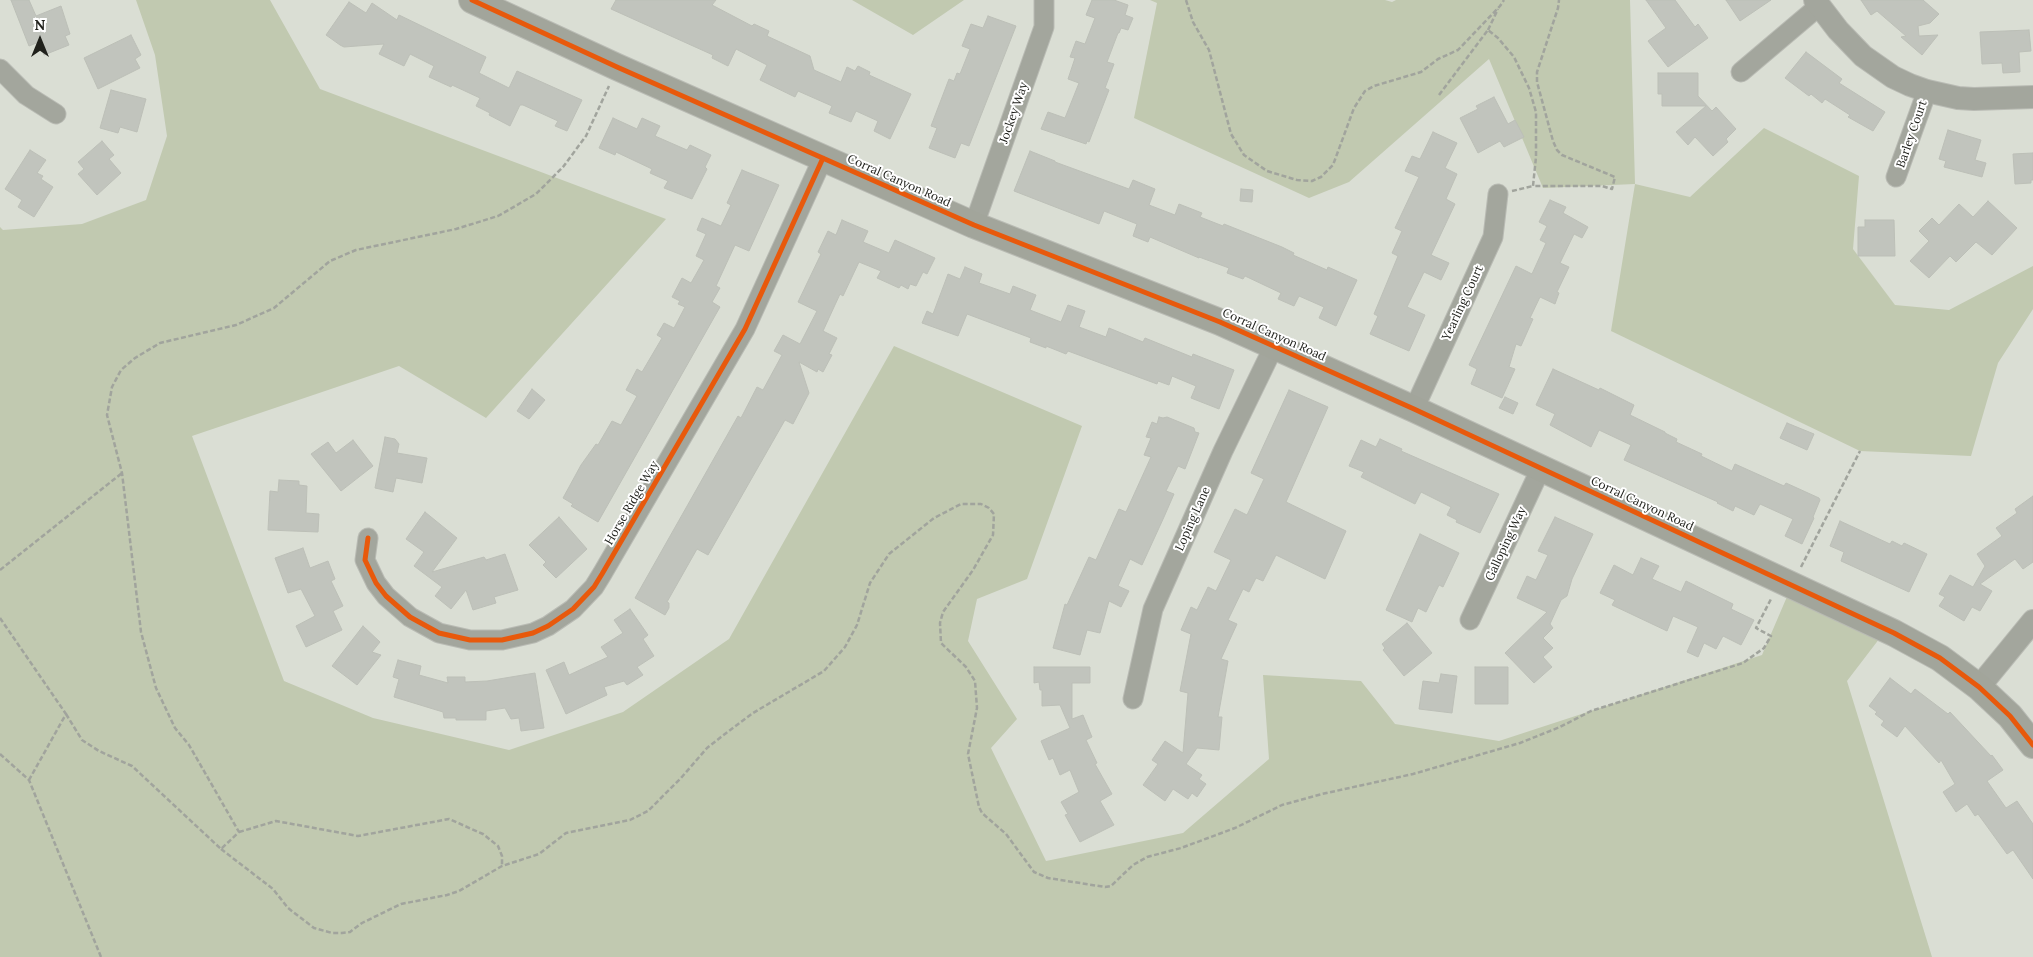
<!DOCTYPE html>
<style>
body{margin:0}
#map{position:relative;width:2033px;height:957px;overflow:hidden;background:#daded4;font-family:Lora,serif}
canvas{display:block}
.north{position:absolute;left:15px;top:15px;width:50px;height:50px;-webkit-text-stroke:4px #fff;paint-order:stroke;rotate:0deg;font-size:14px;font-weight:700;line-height:20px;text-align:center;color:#20211c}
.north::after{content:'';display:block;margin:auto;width:18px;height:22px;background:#20211c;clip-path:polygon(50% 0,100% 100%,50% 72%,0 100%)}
</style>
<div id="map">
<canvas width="2033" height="957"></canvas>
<div class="north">N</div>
</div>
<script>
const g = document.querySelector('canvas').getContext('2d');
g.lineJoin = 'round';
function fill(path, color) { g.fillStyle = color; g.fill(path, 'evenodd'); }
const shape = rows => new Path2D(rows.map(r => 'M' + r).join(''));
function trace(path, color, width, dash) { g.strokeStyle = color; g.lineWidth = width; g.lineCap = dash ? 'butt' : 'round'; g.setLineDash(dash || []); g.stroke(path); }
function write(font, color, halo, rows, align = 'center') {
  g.font = font + ' Lora,serif'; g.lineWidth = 4; g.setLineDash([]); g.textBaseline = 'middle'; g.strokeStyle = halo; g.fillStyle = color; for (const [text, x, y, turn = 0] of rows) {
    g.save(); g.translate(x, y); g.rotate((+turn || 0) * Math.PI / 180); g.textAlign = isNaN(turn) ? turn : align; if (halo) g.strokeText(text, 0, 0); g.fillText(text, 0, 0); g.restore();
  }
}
fill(shape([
 [136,0,270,0,320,89,666,219,486,418,399,366,192,436,284,681,373,718,509,750,623,712,729,639,894,346,1082,426,1027,579,977,599,968,641,1017,719,991,748,1046,861,1183,833,1269,759,1263,675,1361,681,1395,724,1499,741,1762,655,1792,585,1886,630,1847,681,1932,957,0,957,0,227,3,230,82,224,146,200,167,136,155,55],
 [852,0,964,0,913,35],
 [1150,0,1385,0,1392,2,1396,0,1630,0,1635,184,1690,197,1764,128,1859,176,1853,249,1895,305,1949,310,2033,266,2033,309,1998,363,1971,456,1860,451,1611,331,1635,184,1543,188,1489,59,1349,182,1309,198,1134,118,1157,3]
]), '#c1c9b0');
const building = shape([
 [11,0,29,0,36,16,61,6,70,34,65,36,69,45,44,55,39,42,29,46,11,0],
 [616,0,716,0,712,5,752,26,754,24,769,31,767,36,810,56,814,70,841,82,847,67,855,71,858,66,870,72,869,75,911,94,890,139,874,131,878,121,856,111,851,122,829,113,832,106,798,91,795,97,760,80,767,65,736,49,728,66,712,58,713,55,611,9,616,0],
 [1092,0,1114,0,1128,5,1125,15,1133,18,1128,30,1121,28,1119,33,1118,33,1107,62,1114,64,1105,88,1109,90,1089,142,1087,141,1086,144,1041,129,1048,112,1065,118,1079,83,1068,79,1075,58,1070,57,1076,41,1085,44,1095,18,1086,15,1092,0],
 [1646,0,1675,0,1695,27,1698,24,1708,38,1668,67,1648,41,1666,28,1646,0],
 [1726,0,1771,0,1740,21,1726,0],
 [1861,0,1923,0,1939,14,1930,23,1918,26,1919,36,1938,35,1922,55,1901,37,1906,36,1877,11,1871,15,1861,0],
 [349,2,366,13,372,3,397,20,399,15,486,57,479,73,509,88,517,71,582,100,567,131,555,126,558,121,523,105,520,105,510,126,489,115,490,113,476,106,480,98,452,85,451,87,429,77,434,66,410,54,404,66,379,54,384,44,344,47,340,45,326,35,349,2],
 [988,16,1016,26,969,146,961,143,955,158,929,148,937,128,931,126,949,79,954,81,957,73,960,74,970,49,962,46,971,24,983,28,988,16],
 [2029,30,2031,51,2019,52,2020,72,2003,73,2002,63,1982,64,1980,32,2029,30],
 [131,35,141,55,135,59,140,68,98,89,84,58,131,35],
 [1806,52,1842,79,1839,83,1885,112,1873,131,1848,117,1850,115,1825,99,1822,103,1811,94,1809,96,1785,78,1806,52],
 [1658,73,1698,73,1698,96,1712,111,1716,107,1736,129,1726,139,1728,142,1713,156,1695,137,1688,145,1676,132,1706,106,1662,106,1662,94,1658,94,1658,73],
 [111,90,146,99,137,132,120,127,118,133,100,128,111,90],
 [1494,97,1508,124,1515,120,1524,137,1504,147,1500,141,1478,153,1460,118,1478,109,1476,106,1494,97],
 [613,118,637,129,642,118,660,126,655,136,687,150,690,145,711,155,705,167,707,169,692,199,664,188,668,181,650,173,652,169,616,152,615,155,599,148,613,118],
 [1948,130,1981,140,1975,160,1986,163,1982,177,1944,167,1946,161,1939,159,1948,130],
 [1433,132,1457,143,1445,168,1457,174,1446,199,1455,204,1431,255,1449,263,1441,280,1424,272,1407,307,1425,315,1409,351,1370,334,1378,316,1374,314,1398,256,1392,253,1402,231,1395,228,1419,177,1405,171,1412,156,1420,159,1433,132],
 [102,141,114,155,109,159,121,173,97,195,78,174,84,169,78,162,102,141],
 [30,150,46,160,37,173,43,176,41,179,53,187,34,217,18,207,22,200,5,189,30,150],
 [1030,151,1055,161,1055,162,1129,189,1133,180,1155,189,1149,205,1175,215,1179,204,1202,213,1200,217,1223,226,1224,224,1282,247,1294,253,1293,255,1327,270,1328,267,1357,280,1336,326,1319,318,1324,307,1299,296,1294,306,1278,299,1281,293,1245,276,1243,279,1227,273,1229,268,1199,257,1199,258,1150,237,1148,242,1133,236,1137,224,1104,211,1099,224,1014,191,1030,151],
 [2033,153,2033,180,2031,180,2031,183,2015,184,2013,154,2033,153],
 [742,170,779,185,749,251,735,245,716,286,720,288,712,302,720,307,598,522,571,506,573,504,563,498,581,465,596,444,598,445,612,421,621,425,637,396,626,390,637,369,642,372,662,338,657,335,664,323,674,328,685,307,678,304,680,301,672,297,682,278,691,283,704,260,696,256,706,234,697,230,702,218,721,226,731,205,727,203,742,170],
 [1241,189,1253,190,1252,202,1240,201,1241,189],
 [1550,200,1566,207,1563,213,1588,227,1582,238,1574,234,1560,263,1569,267,1557,292,1559,293,1555,304,1540,297,1530,318,1533,319,1521,346,1516,344,1509,367,1515,369,1502,398,1471,384,1477,369,1469,365,1516,266,1532,274,1546,243,1540,240,1547,226,1539,222,1550,200],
 [1988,201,2017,228,1992,255,1976,242,1956,262,1950,256,1929,278,1910,261,1929,241,1919,231,1932,218,1939,225,1959,204,1973,217,1988,201],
 [842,220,868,231,863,242,889,253,895,240,935,258,927,274,923,272,916,286,910,284,908,289,901,285,899,288,877,278,881,271,859,262,843,296,840,294,823,331,837,338,829,354,832,355,823,372,818,369,817,372,799,362,809,393,793,424,785,420,708,555,697,549,667,602,669,603,669,608,665,615,635,598,738,416,741,418,757,387,763,390,782,355,774,351,783,335,800,344,817,311,798,302,821,254,818,252,828,231,836,235,842,220],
 [1865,220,1894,220,1895,256,1858,256,1858,227,1865,227,1865,220],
 [965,267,982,274,979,283,1010,294,1013,286,1036,295,1030,310,1061,322,1068,305,1085,311,1079,327,1106,337,1109,328,1143,342,1145,338,1192,357,1193,354,1234,370,1219,409,1191,398,1196,386,1172,376,1169,385,1158,381,1157,384,1068,351,1066,354,1046,346,1046,348,1030,342,1031,338,967,314,958,336,922,323,927,311,933,314,948,274,960,279,965,267],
 [1553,369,1599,390,1600,388,1634,405,1630,415,1665,432,1665,433,1677,439,1676,442,1702,454,1701,456,1732,471,1735,464,1784,486,1786,483,1819,498,1820,500,1813,517,1814,518,1802,544,1785,536,1793,519,1760,504,1754,515,1735,506,1733,511,1717,503,1718,502,1624,460,1631,445,1599,430,1591,447,1550,425,1555,414,1536,405,1553,369],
 [532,389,545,400,529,419,517,411,532,389],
 [1289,390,1328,407,1286,502,1346,531,1325,579,1276,555,1263,581,1256,578,1249,592,1243,589,1228,620,1237,624,1221,659,1228,661,1218,717,1222,717,1219,750,1197,748,1186,764,1202,775,1199,779,1206,784,1197,797,1192,793,1188,799,1173,789,1165,801,1143,785,1158,764,1152,760,1165,741,1183,753,1188,693,1180,691,1191,634,1181,630,1191,607,1197,610,1208,587,1216,591,1231,560,1214,552,1235,509,1247,515,1264,479,1251,473,1289,390],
 [1505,397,1518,403,1513,414,1499,408,1505,397],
 [1159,417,1163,418,1167,417,1194,428,1195,432,1199,433,1185,469,1178,466,1166,491,1174,494,1164,517,1142,565,1130,559,1118,586,1129,591,1121,607,1109,601,1100,633,1087,630,1080,655,1053,648,1065,604,1067,605,1089,557,1096,560,1119,509,1126,512,1151,457,1144,455,1151,438,1146,437,1152,422,1157,424,1159,417],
 [1787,423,1814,434,1807,450,1780,438,1787,423],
 [385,437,395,439,399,444,397,453,427,458,422,483,396,478,393,492,375,488,385,437],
 [1380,439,1402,449,1401,451,1499,494,1480,533,1456,522,1457,520,1447,515,1451,507,1421,492,1415,504,1361,477,1364,472,1349,466,1361,440,1376,447,1380,439],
 [353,440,373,466,341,491,311,454,328,442,336,453,353,440],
 [279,480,299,481,299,485,307,486,306,513,319,514,318,532,268,530,270,491,278,492,279,480],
 [2033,496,2033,562,2023,569,2015,559,1980,584,1992,591,1980,611,1972,607,1964,621,1939,606,1945,597,1939,594,1950,575,1973,587,1985,566,1977,554,2002,536,1996,528,2017,513,2015,509,2033,496],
 [425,512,457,538,432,572,484,557,486,560,505,554,518,590,494,597,496,603,473,610,466,590,451,609,435,596,442,587,414,566,424,552,406,539,425,512],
 [559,517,587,549,556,578,543,565,546,562,529,545,559,517],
 [1555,517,1593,534,1572,579,1567,596,1561,600,1550,624,1553,628,1543,638,1553,648,1543,657,1552,667,1534,683,1505,653,1547,612,1517,598,1527,576,1536,580,1548,555,1538,551,1555,517],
 [1840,521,1890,544,1892,541,1902,546,1904,543,1927,554,1909,592,1841,561,1844,552,1830,546,1840,521],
 [1420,534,1459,553,1443,587,1439,585,1426,612,1418,608,1412,622,1386,610,1420,534],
 [303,548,310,568,328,561,335,579,331,581,343,606,333,611,342,630,306,647,296,626,315,616,301,589,288,593,275,558,303,548],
 [1641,558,1659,566,1652,579,1681,592,1686,581,1733,604,1731,609,1754,620,1741,645,1723,636,1716,649,1704,643,1698,657,1687,652,1698,627,1673,616,1667,631,1612,605,1615,600,1600,593,1614,565,1633,575,1641,558],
 [630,609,648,635,643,639,654,656,637,667,643,675,627,685,624,681,604,687,607,695,566,714,546,670,564,662,569,675,608,657,601,647,623,633,614,620,630,609],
 [1407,623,1432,653,1404,676,1383,650,1385,648,1382,644,1407,623],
 [363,626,380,642,372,652,381,655,357,685,332,666,363,626],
 [398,660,421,666,419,675,448,683,447,677,465,677,465,682,487,681,535,673,544,728,521,731,519,718,511,719,505,708,486,711,486,720,456,720,456,718,444,718,443,712,394,697,399,679,393,677,398,660],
 [1034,667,1090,667,1090,683,1072,683,1072,719,1083,715,1092,737,1086,740,1097,763,1095,764,1112,794,1100,801,1114,825,1080,842,1065,815,1068,814,1061,802,1079,792,1070,770,1060,775,1053,758,1049,760,1041,741,1070,728,1060,705,1042,706,1042,690,1040,690,1039,682,1034,683,1034,667],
 [1475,667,1508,667,1508,704,1475,704,1475,667],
 [1441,674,1457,676,1452,713,1419,709,1423,681,1439,683,1441,674],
 [1890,678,1911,694,1915,689,1948,714,1950,712,1991,756,1992,755,2003,770,1987,781,2006,808,2017,801,2033,824,2033,879,2013,850,2007,854,1978,814,1975,816,1967,804,1956,812,1943,792,1955,784,1941,760,1939,763,1905,726,1897,737,1881,725,1884,721,1875,714,1877,712,1869,706,1890,678]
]);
fill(building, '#c1c4bd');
trace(building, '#bcbfb7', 1);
const minor = shape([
 [0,69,26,95,56,114],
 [1741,72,1819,6],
 [1896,177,1927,91],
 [974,225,1044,27,1044,0],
 [1414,409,1493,237,1498,194],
 [368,538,365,560,376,583,386,596,410,617,439,633,470,640,502,640,533,633,548,626,573,609,594,587,602,574,745,329,823,158],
 [1470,620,1541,468],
 [1133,699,1153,609,1223,451,1274,346]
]);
const tertiary = shape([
 [1815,0,1838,30,1863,56,1893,77,1910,85,1927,91,1958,98,1974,99,2033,97],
 [1979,687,2033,621]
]);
const secondary = shape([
 [472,0,617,67,974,225,1220,322,1414,409,1894,633,1940,658,1979,687,2010,716,2033,745]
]);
trace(minor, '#b9bbb4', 21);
trace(tertiary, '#b9bbb4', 24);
trace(secondary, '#b9bbb4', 28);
trace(shape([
 [1186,0,1193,22,1209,50,1231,134,1244,155,1267,171,1297,180,1312,181,1321,177,1333,165,1354,108,1365,91,1374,86,1421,72,1438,59,1458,50,1500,6,1504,0],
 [1488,30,1498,9],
 [1439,95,1488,30,1498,38,1514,57,1529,88,1536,112,1536,157,1533,186,1602,186,1612,189,1615,177,1562,155,1557,150,1553,141,1537,82,1537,72,1558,8,1559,0],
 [1512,191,1533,186],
 [1801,567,1860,451],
 [0,570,122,473],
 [0,618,66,714,29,780],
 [66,714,82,740,99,751,132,766,221,849,239,832,189,745,175,728,156,688,141,632,122,473,107,415,112,387,121,370,135,358,160,343,236,325,274,308,330,261,356,250,456,229,498,216,536,194,563,167,586,136,609,86],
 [0,754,29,780,101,957],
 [239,832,276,821,358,836,449,819,483,834,498,846,502,856,502,866],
 [221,849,273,889,288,908,314,928,332,933,342,933,350,932,362,923,401,904,447,895,459,891,502,866,539,854,566,833,630,820,648,811,681,778,707,748,721,737,753,713,824,671,845,647,857,625,870,583,889,554,934,518,961,504,981,504,989,508,994,514,993,535,973,570,943,612,940,623,941,643,966,667,975,681,977,708,968,754,979,807,982,813,1006,834,1034,872,1048,878,1105,887,1111,886,1133,865,1147,857,1181,848,1235,828,1282,805,1322,794,1413,774,1520,743,1560,727,1591,711,1743,663,1764,648,1771,636,1756,628,1771,599]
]), '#a1a49d', 2.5, [5, 2.5]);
trace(minor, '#a3a69d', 19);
trace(tertiary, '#a3a69d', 22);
trace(secondary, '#a2a59b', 26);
trace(shape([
 [472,0,617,67,974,225,1220,322,1414,409,1894,633,1940,658,1979,687,2010,716,2033,745],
 [368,538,365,560,376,583,386,596,410,617,439,633,470,640,502,640,533,633,548,626,573,609,594,587,602,574,745,329,823,158]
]), '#e8590c', 5);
write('12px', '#20211c', '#fff', [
 ["Jockey Way",1014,113,-71],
 ["Barley Court",1912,134,-71],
 ["Corral Canyon Road",899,181,24],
 ["Yearling Court",1463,303,-65],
 ["Corral Canyon Road",1274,335,24],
 ["Horse Ridge Way",632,503,-60],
 ["Corral Canyon Road",1642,504,25],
 ["Loping Lane",1193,519,-66],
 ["Galloping Way",1506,544,-65]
]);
</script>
